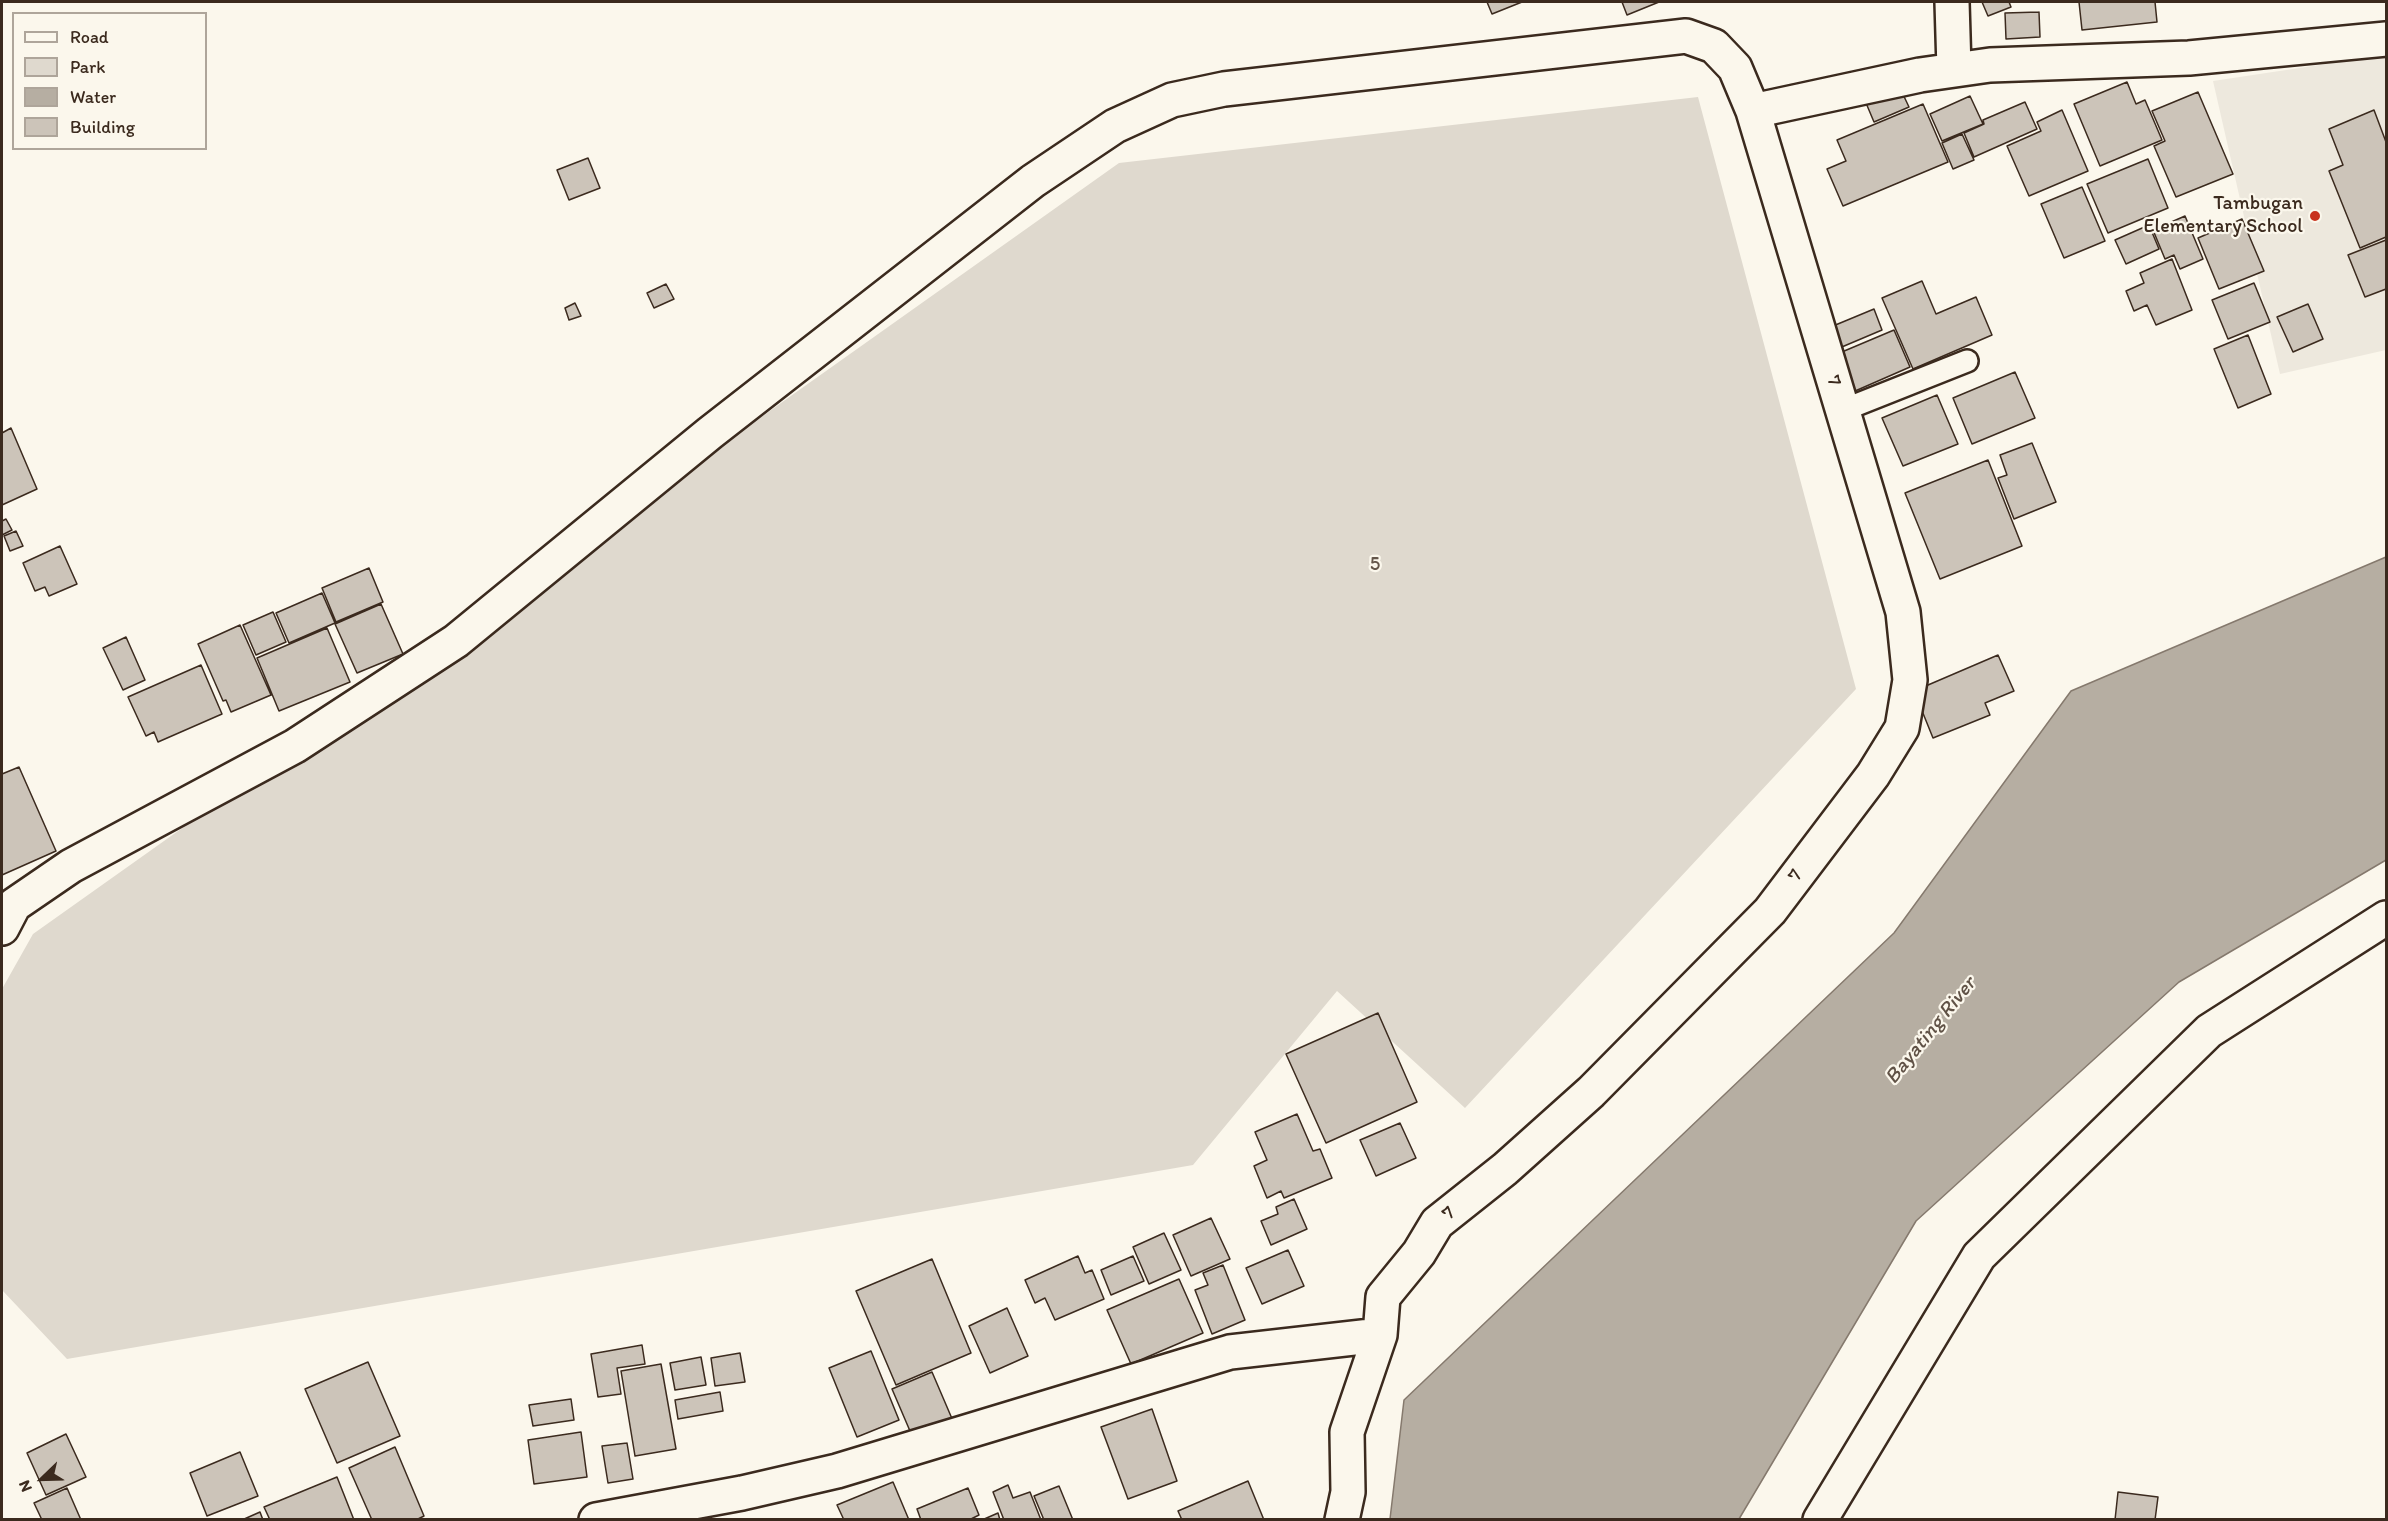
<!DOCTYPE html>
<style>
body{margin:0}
#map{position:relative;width:2388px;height:1521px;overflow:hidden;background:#fbf7ec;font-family:Itim,sans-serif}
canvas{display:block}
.frame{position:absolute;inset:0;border:3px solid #3b2a1e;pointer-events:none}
.legend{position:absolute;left:12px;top:12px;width:195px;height:138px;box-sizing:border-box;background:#fbf7ec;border:2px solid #aea59a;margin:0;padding:8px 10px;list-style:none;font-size:18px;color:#3b2a1e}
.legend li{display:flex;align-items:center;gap:12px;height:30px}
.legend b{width:30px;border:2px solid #aea59a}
.north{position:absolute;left:12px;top:1449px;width:60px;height:60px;-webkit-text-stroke:4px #fbf7ec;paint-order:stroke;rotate:247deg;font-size:16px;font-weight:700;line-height:24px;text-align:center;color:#3b2a1e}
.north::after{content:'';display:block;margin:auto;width:21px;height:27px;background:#3b2a1e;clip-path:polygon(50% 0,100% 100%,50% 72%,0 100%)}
</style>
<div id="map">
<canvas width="2388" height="1521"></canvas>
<div class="frame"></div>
<ul class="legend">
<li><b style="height:8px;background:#fbf7ec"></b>Road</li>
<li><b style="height:16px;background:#dfd9ce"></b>Park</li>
<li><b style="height:16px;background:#b6aea2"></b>Water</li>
<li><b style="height:16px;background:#ccc4b9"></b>Building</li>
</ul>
<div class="north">N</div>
</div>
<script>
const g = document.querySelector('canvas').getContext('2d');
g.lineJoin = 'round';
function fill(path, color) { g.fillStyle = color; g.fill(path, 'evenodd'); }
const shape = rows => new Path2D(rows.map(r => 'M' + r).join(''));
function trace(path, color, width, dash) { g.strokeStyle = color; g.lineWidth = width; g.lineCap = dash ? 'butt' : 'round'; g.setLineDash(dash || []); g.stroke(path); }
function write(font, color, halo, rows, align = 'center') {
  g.font = font + ' Itim,sans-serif'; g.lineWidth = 4.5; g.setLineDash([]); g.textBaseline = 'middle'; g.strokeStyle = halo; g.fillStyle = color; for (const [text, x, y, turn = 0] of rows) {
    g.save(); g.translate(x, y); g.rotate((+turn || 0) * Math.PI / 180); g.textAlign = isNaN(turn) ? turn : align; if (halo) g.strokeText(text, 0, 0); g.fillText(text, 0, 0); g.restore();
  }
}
fill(shape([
 [2386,55,2386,350,2280,374,2213,81]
]), '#ede8dd');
fill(shape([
 [1698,97,1856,689,1465,1108,1337,991,1193,1165,67,1359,2,1290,2,989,33,934,1119,163]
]), '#dfd9ce');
const water = shape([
 [2386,557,2386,860,2179,982,1916,1221,1739,1519,1390,1519,1404,1400,1894,933,2071,691,2386,557]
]);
fill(water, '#b6aea2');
trace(water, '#85796d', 1.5);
const building = shape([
 [1487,2,1522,2,1492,14,1487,2],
 [1622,2,1659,2,1627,15,1622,2],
 [1982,2,2009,2,2011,7,1988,16,1982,2],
 [2079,2,2155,2,2157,22,2082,30,2079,2],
 [2039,12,2040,37,2006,39,2005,13,2039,12],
 [2127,82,2136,104,2145,100,2162,140,2100,166,2074,104,2127,82],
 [1900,88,1909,107,1874,122,1866,103,1900,88],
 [2198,92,2233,174,2176,197,2154,146,2165,141,2152,111,2198,92],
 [1970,96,1983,124,1942,141,1930,114,1970,96],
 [2025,102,2037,129,1974,157,1964,133,1984,124,1983,120,2025,102],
 [1923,104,1948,162,1843,206,1827,169,1846,161,1837,140,1923,104],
 [2062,110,2088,171,2029,196,2007,146,2041,131,2037,122,2062,110],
 [2374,110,2386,142,2386,237,2360,248,2329,171,2343,165,2329,129,2374,110],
 [1962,134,1974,160,1953,169,1942,143,1962,134],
 [588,158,600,188,569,200,557,170,588,158],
 [2148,159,2168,208,2108,233,2087,184,2148,159],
 [2082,187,2105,241,2064,258,2041,204,2082,187],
 [2185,216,2203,259,2180,269,2174,255,2165,259,2153,230,2185,216],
 [2242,219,2264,271,2219,289,2198,238,2242,219],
 [2149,225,2159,249,2126,264,2115,240,2149,225],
 [2386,240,2386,289,2365,297,2348,255,2386,240],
 [2172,259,2192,310,2156,325,2147,305,2134,311,2126,291,2144,283,2140,273,2172,259],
 [1922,281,1936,314,1976,297,1992,335,1913,369,1882,298,1922,281],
 [2254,283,2270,322,2228,339,2212,300,2254,283],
 [666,284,674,299,654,308,647,293,666,284],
 [575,303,581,316,569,320,565,308,575,303],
 [2308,304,2323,339,2293,352,2277,317,2308,304],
 [1874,309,1882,330,1830,352,1821,331,1874,309],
 [1894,330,1910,367,1846,395,1830,357,1894,330],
 [2248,335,2271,394,2238,408,2214,349,2248,335],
 [2015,372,2035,418,1972,444,1953,398,2015,372],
 [1937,395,1958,444,1903,466,1882,418,1937,395],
 [11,428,37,489,2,505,2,433,11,428],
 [2032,443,2056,502,2014,519,1998,478,2007,475,2000,455,2032,443],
 [1988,460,2022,546,1940,579,1905,493,1988,460],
 [6,519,12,530,2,535,2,521,6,519],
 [16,531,23,546,10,551,4,536,16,531],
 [60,546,77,584,49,596,45,587,35,591,23,563,60,546],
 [369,568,383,602,336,622,322,588,369,568],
 [322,593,335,623,289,643,276,613,322,593],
 [381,604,403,654,357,673,335,624,381,604],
 [273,612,286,642,256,655,243,625,273,612],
 [240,625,271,695,231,712,226,700,223,701,198,644,240,625],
 [327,628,350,682,279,711,257,658,327,628],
 [126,637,145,680,123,690,103,648,126,637],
 [1998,655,2014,691,1985,703,1990,715,1933,738,1914,691,1998,655],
 [201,665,222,714,158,742,154,732,146,736,128,697,201,665],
 [19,767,56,851,2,875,2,774,19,767],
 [1378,1013,1417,1102,1326,1143,1286,1054,1378,1013],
 [1297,1114,1313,1151,1320,1149,1332,1178,1284,1198,1281,1191,1267,1198,1254,1166,1267,1160,1255,1132,1297,1114],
 [1400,1123,1416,1158,1376,1176,1360,1140,1400,1123],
 [1294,1199,1307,1229,1271,1245,1261,1221,1278,1214,1276,1207,1294,1199],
 [1211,1218,1230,1259,1191,1276,1173,1235,1211,1218],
 [1164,1233,1181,1270,1149,1284,1133,1247,1164,1233],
 [1288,1250,1304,1286,1262,1304,1246,1268,1288,1250],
 [1078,1256,1085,1273,1092,1270,1104,1299,1055,1320,1045,1298,1035,1303,1025,1280,1078,1256],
 [1133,1256,1144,1281,1111,1295,1101,1270,1133,1256],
 [932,1259,971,1353,896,1385,856,1291,932,1259],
 [1223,1265,1245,1320,1212,1334,1195,1290,1208,1285,1203,1273,1223,1265],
 [1179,1279,1203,1333,1131,1364,1107,1310,1179,1279],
 [1007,1308,1028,1356,990,1373,969,1326,1007,1308],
 [642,1345,645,1364,617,1368,621,1394,598,1397,591,1354,642,1345],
 [871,1351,899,1420,857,1437,829,1368,871,1351],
 [740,1353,745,1382,715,1386,711,1358,740,1353],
 [701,1357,706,1385,675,1390,670,1363,701,1357],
 [368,1362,400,1436,337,1463,305,1389,368,1362],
 [661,1364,676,1449,635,1456,621,1371,661,1364],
 [932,1372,953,1421,913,1438,892,1389,932,1372],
 [720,1392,723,1411,678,1419,675,1400,720,1392],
 [571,1399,574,1420,533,1426,529,1405,571,1399],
 [1152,1409,1177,1481,1128,1499,1101,1427,1152,1409],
 [581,1432,587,1477,534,1484,528,1440,581,1432],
 [66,1434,86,1477,46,1495,27,1453,66,1434],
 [627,1443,633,1479,608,1483,602,1446,627,1443],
 [395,1447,424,1516,416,1520,372,1520,349,1468,395,1447],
 [240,1452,258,1496,207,1516,190,1473,240,1452],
 [337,1477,354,1520,270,1520,264,1507,337,1477],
 [1248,1481,1264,1520,1182,1520,1178,1511,1248,1481],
 [893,1482,909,1520,844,1520,837,1505,893,1482],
 [1008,1485,1013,1498,1030,1492,1041,1520,1004,1520,993,1492,1008,1485],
 [1059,1486,1073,1520,1044,1520,1034,1496,1059,1486],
 [67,1488,81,1520,42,1520,34,1503,67,1488],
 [968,1488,979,1515,969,1520,921,1520,917,1509,968,1488],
 [2118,1492,2158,1497,2155,1520,2115,1520,2118,1492],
 [260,1512,263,1520,242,1520,260,1512],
 [998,1513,1000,1520,982,1520,998,1513]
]);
fill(building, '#ccc4b9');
trace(building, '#3b2a1e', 1.5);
const lane = shape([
 [1841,411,1967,361]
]);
const street = shape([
 [1952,2,1954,69],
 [1753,111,1920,75,1990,65,2189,58,2386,39],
 [2,928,14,905,71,866,295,746,456,641,710,433,1033,181,1115,126,1172,100,1224,89,1686,36,1714,46,1735,68,1753,111,1903,612,1910,680,1902,728,1873,775,1770,911,1591,1092,1505,1169,1437,1223,1419,1253,1383,1297,1380,1335,1347,1432,1348,1492,1342,1520],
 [596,1520,742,1493,837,1471,1230,1352,1380,1335],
 [1820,1520,1979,1256,2209,1031,2386,918]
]);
trace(lane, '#3b2a1e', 26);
trace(street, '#3b2a1e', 38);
trace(lane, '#fbf7ec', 21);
trace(street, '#fbf7ec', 33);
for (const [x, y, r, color] of [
 [2315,216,6,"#c8321e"]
]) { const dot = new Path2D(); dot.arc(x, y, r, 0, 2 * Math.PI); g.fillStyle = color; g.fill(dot); trace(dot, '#fbf7ec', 2); }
write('20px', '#3b2a1e', '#fbf7ec', [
 ["Tambugan",2303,204],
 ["Elementary School",2303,227]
], 'right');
write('20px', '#3b2a1e', '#fbf7ec', [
 ["7",1833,381,74],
 ["7",1796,876,-53],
 ["7",1449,1214,-38]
]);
write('20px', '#64564a', '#fbf7ec', [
 ["5",1375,565]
]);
write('italic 21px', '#605246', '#fbf7ec', [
 ["Bayating River",1931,1031,-51]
]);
</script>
